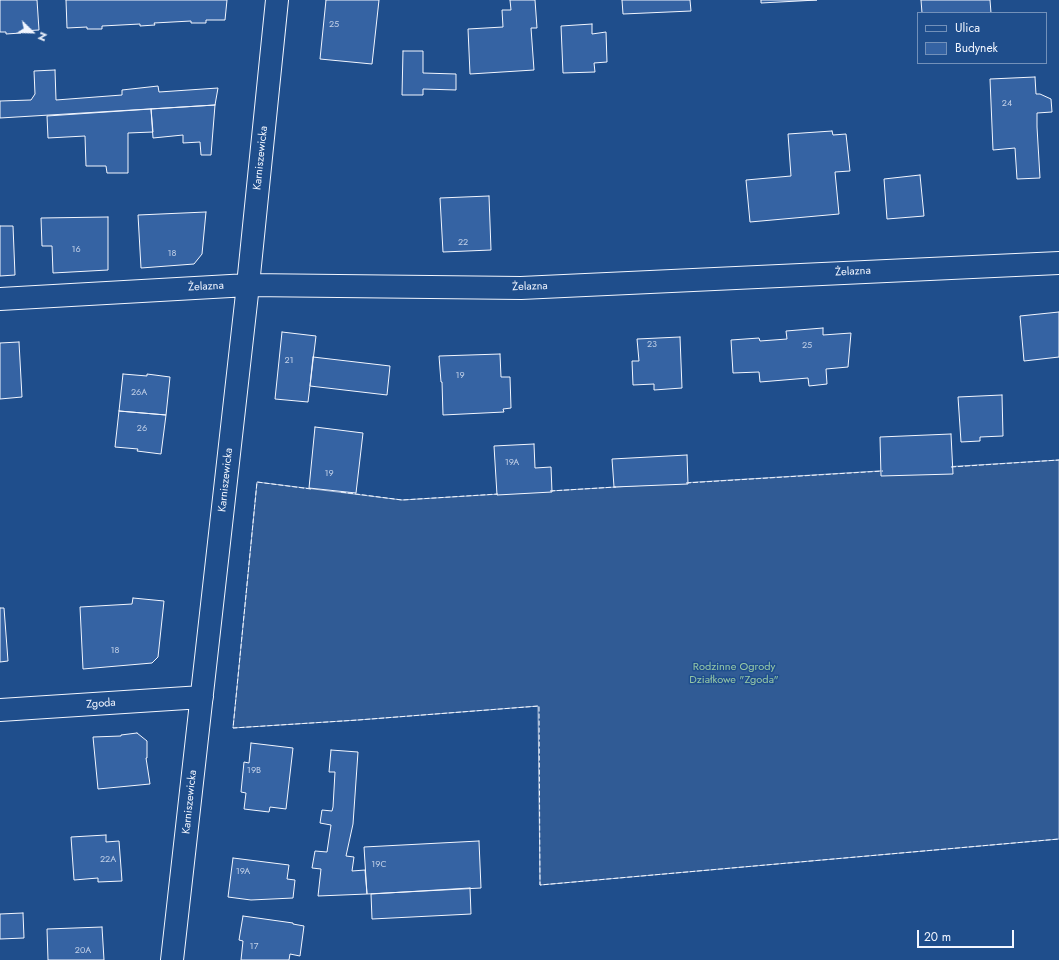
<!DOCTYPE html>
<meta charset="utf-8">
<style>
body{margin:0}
#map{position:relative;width:1059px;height:960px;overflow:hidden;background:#1f4e8c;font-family:Jost,sans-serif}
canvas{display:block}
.legend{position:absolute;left:917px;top:12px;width:130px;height:52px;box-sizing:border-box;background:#1f4e8c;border:1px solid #7391ba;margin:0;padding:5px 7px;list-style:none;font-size:12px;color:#f2f6ff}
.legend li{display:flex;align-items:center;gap:8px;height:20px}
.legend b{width:20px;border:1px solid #7391ba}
.north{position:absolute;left:12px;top:12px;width:40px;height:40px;-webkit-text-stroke:3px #1f4e8c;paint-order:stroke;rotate:113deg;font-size:11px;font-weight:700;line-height:16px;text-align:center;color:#f2f6ff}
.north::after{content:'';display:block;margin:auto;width:14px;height:18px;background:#f2f6ff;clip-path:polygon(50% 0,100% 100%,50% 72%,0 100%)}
.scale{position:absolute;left:917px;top:930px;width:97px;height:18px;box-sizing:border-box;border:2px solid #f2f6ff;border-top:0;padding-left:5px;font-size:12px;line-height:14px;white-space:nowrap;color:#f2f6ff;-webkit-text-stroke:3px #1f4e8c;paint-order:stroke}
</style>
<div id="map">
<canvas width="1059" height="960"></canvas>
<ul class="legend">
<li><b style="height:5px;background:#1f4e8c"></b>Ulica</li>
<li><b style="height:11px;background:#3563a3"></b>Budynek</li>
</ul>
<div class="north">N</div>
<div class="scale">20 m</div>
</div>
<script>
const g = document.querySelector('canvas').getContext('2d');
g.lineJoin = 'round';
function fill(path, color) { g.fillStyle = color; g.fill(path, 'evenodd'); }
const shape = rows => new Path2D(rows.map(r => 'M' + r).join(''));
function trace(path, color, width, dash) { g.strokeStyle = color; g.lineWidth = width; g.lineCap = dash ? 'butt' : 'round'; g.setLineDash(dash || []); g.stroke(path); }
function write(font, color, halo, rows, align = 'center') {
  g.font = font + ' Jost,sans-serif'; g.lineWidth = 3; g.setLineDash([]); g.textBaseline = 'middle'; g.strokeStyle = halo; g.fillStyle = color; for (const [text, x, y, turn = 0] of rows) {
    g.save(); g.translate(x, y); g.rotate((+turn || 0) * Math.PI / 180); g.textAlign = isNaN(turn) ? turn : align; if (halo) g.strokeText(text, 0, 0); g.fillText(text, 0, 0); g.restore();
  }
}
const built = shape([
 [1059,460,1059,839,540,885,538,706,358,720,233,728,257,482,402,500,1059,460]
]);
fill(built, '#305b95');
trace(built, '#a8bbd7', 1);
const building = shape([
 [0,0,37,0,39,30,21,31,21,33,6,34,6,32,0,32,0,0],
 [66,0,227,0,225,20,206,20,206,23,191,23,191,21,154,23,155,25,140,26,140,24,102,26,102,29,87,29,87,27,67,28,66,0],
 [326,0,379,0,372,64,320,59,326,0],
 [510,0,535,0,537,28,531,28,534,70,470,74,468,29,503,27,502,10,511,10,510,0],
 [622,0,690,0,691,11,623,14,622,0],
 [761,0,817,0,761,3,761,0],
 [921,0,990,0,991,13,922,13,921,0],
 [592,24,592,34,606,32,607,62,594,63,595,72,563,73,561,26,592,24],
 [403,51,423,51,423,73,456,74,456,90,423,89,423,95,402,95,403,51],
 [55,70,56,100,122,95,122,90,158,86,159,92,218,88,215,105,0,118,0,101,31,100,35,94,34,71,55,70],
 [1035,77,1036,94,1040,94,1051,99,1052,112,1037,113,1037,127,1040,178,1017,179,1015,148,993,150,990,79,1035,77],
 [215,105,211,155,201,155,200,142,183,143,183,135,153,138,151,109,215,105],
 [151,109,153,132,128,133,128,173,107,173,106,166,86,166,85,136,48,138,47,116,151,109],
 [832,131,833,135,846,134,850,171,835,172,839,214,750,222,746,180,791,176,788,134,832,131],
 [920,175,924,216,887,219,884,179,920,175],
 [489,196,491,250,443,252,440,198,489,196],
 [206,212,202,254,194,264,141,268,138,215,206,212],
 [108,217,108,270,53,273,52,246,42,246,41,218,108,217],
 [0,226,13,226,15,275,0,276,0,226],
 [1059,312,1059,357,1024,361,1020,316,1059,312],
 [823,328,823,335,851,333,848,367,826,369,827,384,809,386,808,378,760,382,759,372,733,373,731,340,759,338,760,341,787,339,786,331,823,328],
 [282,332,316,336,308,402,275,399,282,332],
 [680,337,682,388,654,390,654,384,633,385,632,361,639,361,637,339,680,337],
 [19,342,22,397,0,399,0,343,19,342],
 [500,354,501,377,510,377,511,408,503,409,504,412,443,415,442,382,441,382,439,356,500,354],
 [313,357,390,366,387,395,310,386,313,357],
 [123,374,147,376,147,374,170,377,166,415,119,411,123,374],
 [1002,395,1003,436,980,437,980,441,961,442,958,397,1002,395],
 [119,411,166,415,161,454,137,451,138,449,115,447,119,411],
 [315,427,363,433,356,493,309,488,315,427],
 [951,434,953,474,881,476,880,437,951,434],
 [534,444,535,468,551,467,552,492,497,495,494,446,534,444],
 [687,455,688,484,614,487,612,459,687,455],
 [133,598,164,601,158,657,152,663,83,669,80,607,132,604,133,598],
 [0,608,4,608,8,661,0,662,0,608],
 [137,733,147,741,147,758,146,758,150,784,98,789,93,737,121,736,121,735,137,733],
 [251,743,293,748,286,809,270,807,269,812,244,809,246,793,241,792,244,762,249,763,251,743],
 [331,750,358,752,353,824,346,856,354,857,352,871,365,870,367,894,318,896,321,869,312,868,315,851,327,852,331,825,320,823,322,810,332,811,333,807,335,772,329,772,331,750],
 [106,835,106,842,119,841,122,881,98,882,98,878,74,880,71,837,106,835],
 [479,841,481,888,367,894,364,847,479,841],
 [233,858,289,865,287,879,295,880,293,898,251,900,228,897,233,858],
 [470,888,471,914,372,919,371,894,470,888],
 [23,913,24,938,0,939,0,914,23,913],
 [243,916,293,923,293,924,304,926,300,956,290,954,289,960,241,960,243,941,239,940,243,916],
 [102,927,104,960,48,960,47,929,102,927]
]);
fill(building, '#3563a3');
trace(building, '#f2f6ff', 1);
const minor = shape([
 [0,299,248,285,521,288,1059,263],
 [0,710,202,697],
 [172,960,248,285,277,0]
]);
trace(minor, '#f2f6ff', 24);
trace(minor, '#1f4e8c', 22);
trace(shape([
 [951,467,1059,460],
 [686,483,883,471],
 [311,489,257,482,233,728,358,720,539,706,540,885,1059,839],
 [550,491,616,487],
 [341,492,402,500,498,494]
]), '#f2f6ff', 1, [5, 2]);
write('9px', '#c3d1e8', null, [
 ["25",334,25],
 ["24",1007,104],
 ["22",463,243],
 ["16",76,250],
 ["18",172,254],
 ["23",652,345],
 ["25",807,346],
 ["21",289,361],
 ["19",460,376],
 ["26A",139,393],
 ["26",142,429],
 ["19A",512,463],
 ["19",329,474],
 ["18",115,651],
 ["19B",254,771],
 ["22A",108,860],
 ["19C",379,865],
 ["19A",243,872],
 ["17",254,947],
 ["20A",83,951]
]);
write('11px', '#f2f6ff', '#1f4e8c', [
 ["Karniszewicka",261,158,-84],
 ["Żelazna",853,272,-3],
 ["Żelazna",206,287,-3],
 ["Żelazna",530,287,-2],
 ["Karniszewicka",226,480,-84],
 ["Zgoda",101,704,-4],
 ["Karniszewicka",190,802,-84]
]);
write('11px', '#97c8a6', '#1f4e8c', [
 ["Rodzinne Ogrody",734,667],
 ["Działkowe \"Zgoda\"",734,680]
]);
</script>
